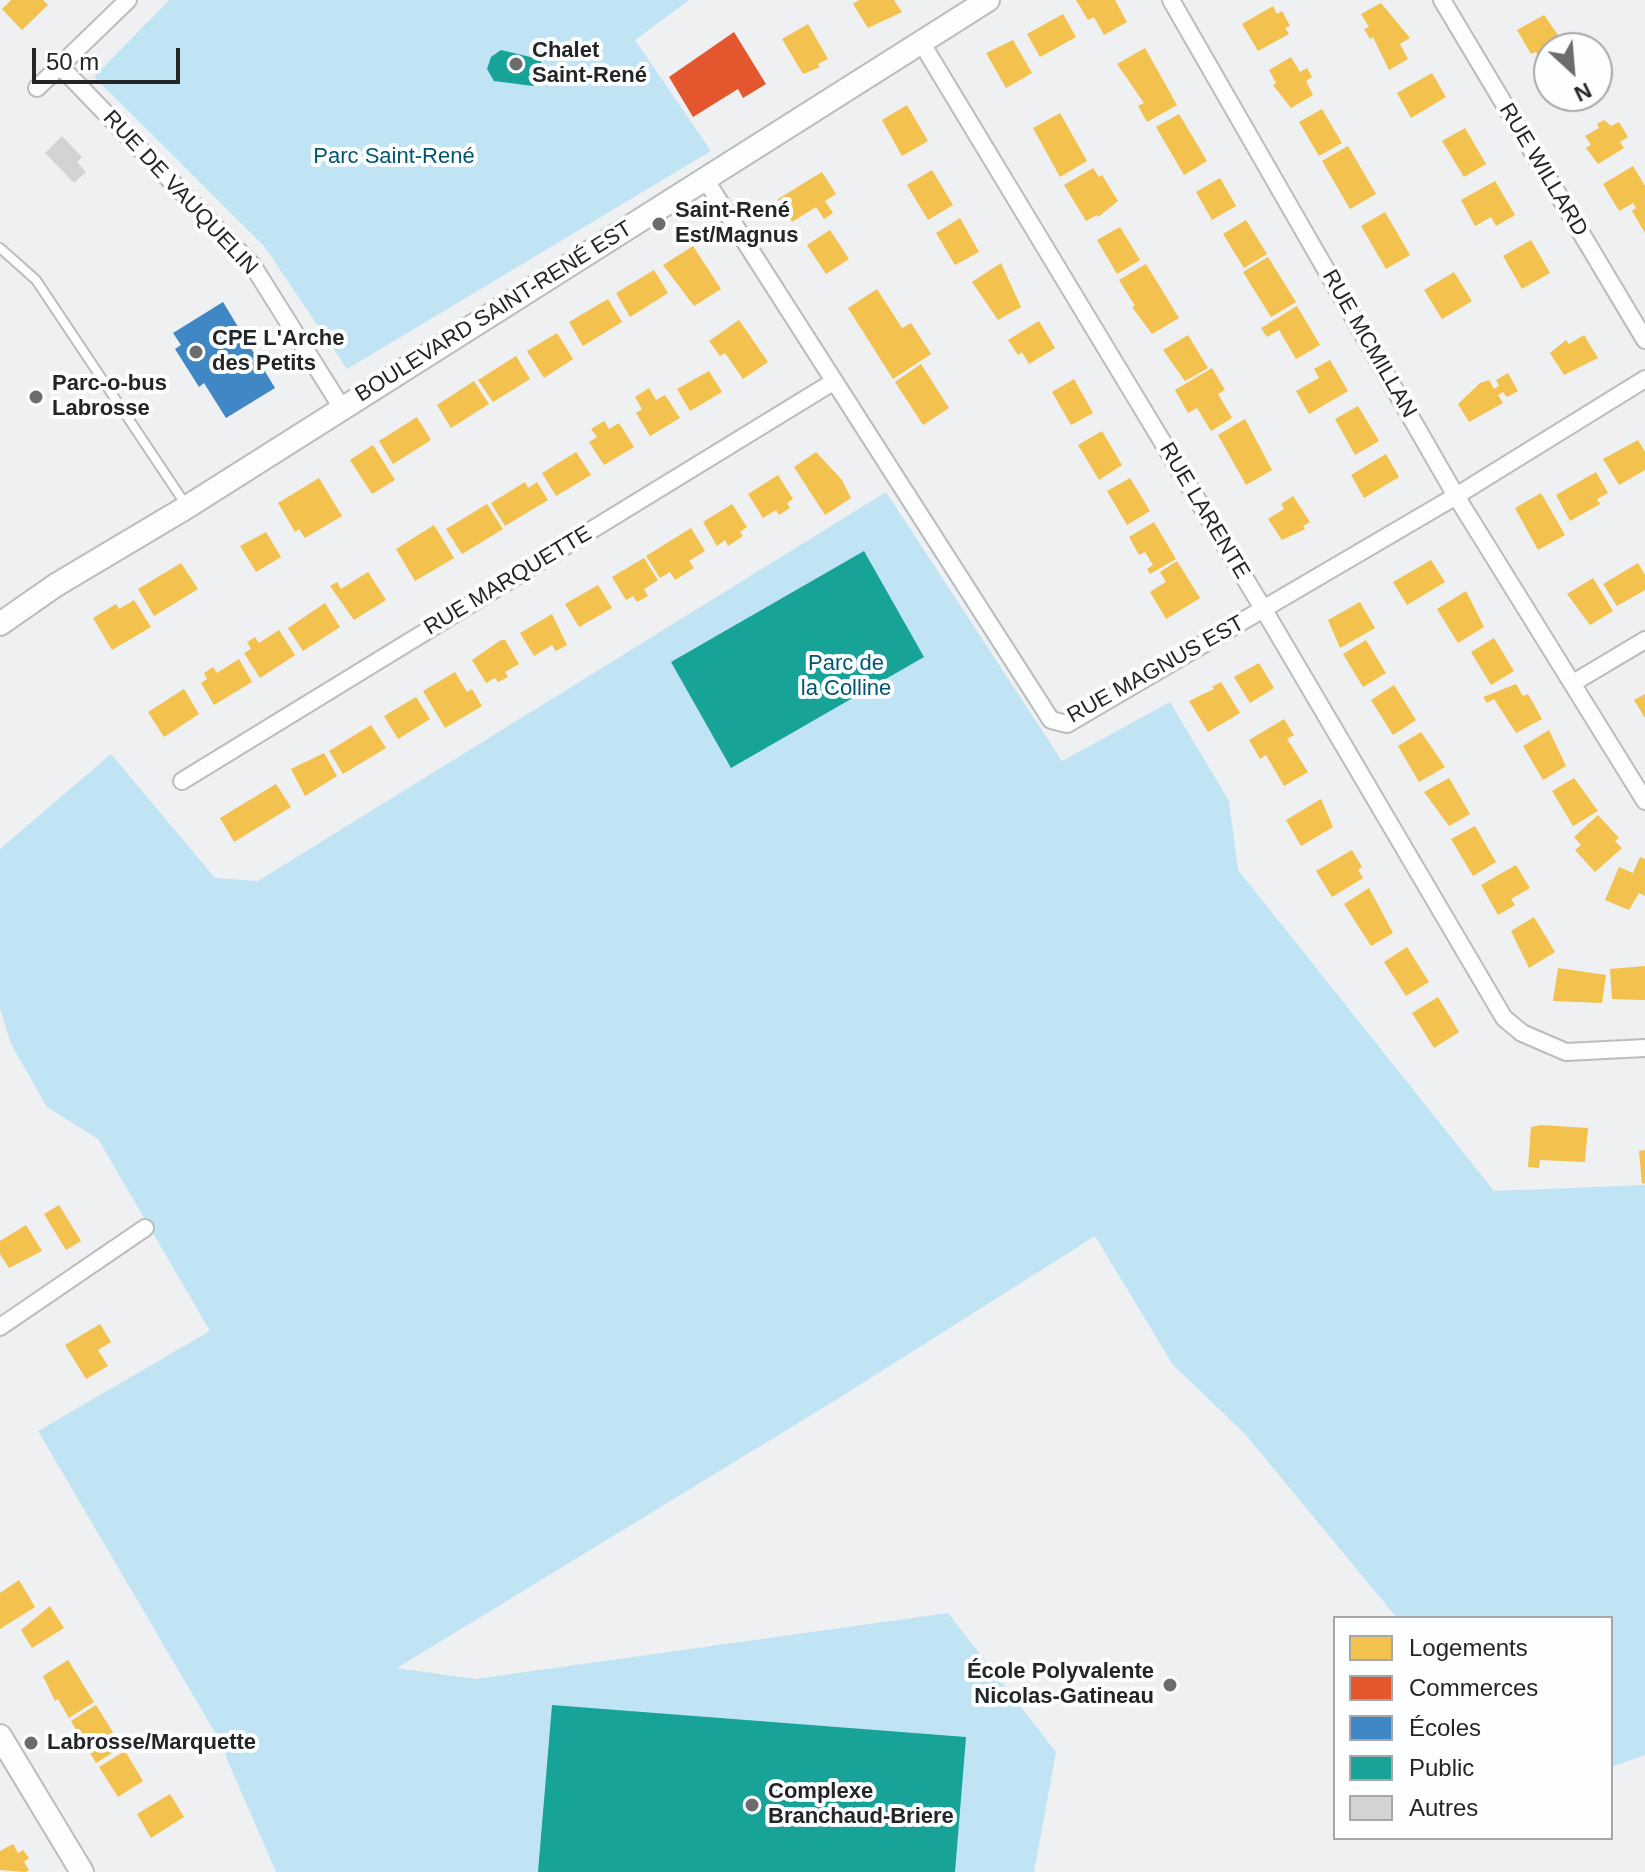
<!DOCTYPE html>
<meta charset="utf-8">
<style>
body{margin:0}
#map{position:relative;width:1645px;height:1872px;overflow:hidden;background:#eef0f2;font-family:Helvetica,sans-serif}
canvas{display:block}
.legend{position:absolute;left:1333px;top:1616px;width:280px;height:224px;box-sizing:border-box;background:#fcfeff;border:2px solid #a5a7a8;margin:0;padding:10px 14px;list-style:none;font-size:24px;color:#232526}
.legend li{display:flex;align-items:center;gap:16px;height:40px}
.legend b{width:40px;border:2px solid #a5a7a8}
.north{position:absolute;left:1533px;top:32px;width:80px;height:80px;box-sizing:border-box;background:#fcfeff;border:2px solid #a5a7a8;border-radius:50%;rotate:154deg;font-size:22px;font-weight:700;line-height:32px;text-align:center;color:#232526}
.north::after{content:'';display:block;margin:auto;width:28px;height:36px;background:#6a6c6d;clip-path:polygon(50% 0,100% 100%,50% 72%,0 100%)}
.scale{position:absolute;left:32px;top:48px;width:148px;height:36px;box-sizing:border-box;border:4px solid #232526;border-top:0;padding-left:10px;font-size:24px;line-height:28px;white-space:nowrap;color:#232526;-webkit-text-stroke:6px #fcfeff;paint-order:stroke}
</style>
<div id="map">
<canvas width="1645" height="1872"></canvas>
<ul class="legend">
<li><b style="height:22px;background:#f2c14e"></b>Logements</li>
<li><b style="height:22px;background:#e4572e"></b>Commerces</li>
<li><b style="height:22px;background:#3f88c5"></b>Écoles</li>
<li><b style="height:22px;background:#17a398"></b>Public</li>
<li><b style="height:22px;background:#d1d3d4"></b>Autres</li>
</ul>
<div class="north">N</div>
<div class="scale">50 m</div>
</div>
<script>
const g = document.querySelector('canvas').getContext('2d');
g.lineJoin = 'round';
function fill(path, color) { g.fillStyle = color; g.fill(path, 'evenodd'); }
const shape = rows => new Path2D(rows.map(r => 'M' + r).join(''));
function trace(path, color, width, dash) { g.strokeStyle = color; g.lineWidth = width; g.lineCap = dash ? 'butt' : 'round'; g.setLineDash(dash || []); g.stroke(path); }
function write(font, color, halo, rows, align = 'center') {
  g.font = font + ' Helvetica,sans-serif'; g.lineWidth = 8; g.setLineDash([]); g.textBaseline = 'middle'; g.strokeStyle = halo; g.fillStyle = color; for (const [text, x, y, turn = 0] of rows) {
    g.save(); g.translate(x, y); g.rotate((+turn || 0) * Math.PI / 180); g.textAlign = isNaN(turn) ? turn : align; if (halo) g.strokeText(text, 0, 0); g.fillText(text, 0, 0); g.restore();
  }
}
fill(shape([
 [169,0,689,0,635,40,711,151,347,369,264,246,94,77],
 [886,492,1062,761,1170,702,1229,801,1238,870,1494,1191,1645,1185,1645,1755,1611,1767,1611,1618,1397,1618,1245,1434,1173,1365,1095,1236,839,1398,397,1668,475,1679,948,1613,1056,1752,1034,1872,276,1872,217,1736,38,1431,210,1331,98,1139,47,1107,11,1044,0,1008,0,849,111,754,215,878,258,881]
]), '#c1e4f4');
fill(shape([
 [11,0,43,0,48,5,22,30,2,9],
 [859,0,894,0,902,12,868,28,853,4],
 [1076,0,1115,0,1127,22,1104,35,1094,17,1088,20],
 [1381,3,1410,38,1400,44,1408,59,1389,70,1373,37,1370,39,1364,29,1369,27,1361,14],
 [1273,6,1277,14,1282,11,1290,26,1285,28,1289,34,1258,51,1242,24],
 [1063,14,1076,37,1040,57,1027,34],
 [1544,15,1565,45,1563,48,1549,48,1549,84,1536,52,1531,54,1517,30],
 [808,24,828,59,818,64,820,67,803,74,782,39],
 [1013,40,1032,73,1006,88,986,53],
 [1145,48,1177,105,1147,122,1138,106,1144,103,1117,64],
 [1291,57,1300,72,1307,68,1312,77,1306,81,1313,95,1291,108,1273,85,1276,83,1269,70],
 [1432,73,1446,97,1411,118,1397,93],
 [907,105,928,141,902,156,882,120],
 [1322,109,1342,143,1319,156,1299,122],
 [1060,113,1087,161,1060,177,1033,128],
 [1179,114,1207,161,1184,175,1156,127],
 [1604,120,1611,126,1619,122,1628,137,1620,142,1624,148,1598,164,1586,148,1591,145,1585,136,1599,128,1597,124],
 [1465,128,1486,164,1464,177,1442,141],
 [1348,146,1376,194,1350,209,1322,161],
 [1633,166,1645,186,1645,233,1632,211,1636,208,1633,203,1619,211,1603,184],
 [1093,168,1099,177,1102,175,1118,201,1098,217,1097,215,1086,221,1064,185],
 [932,170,953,205,928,220,907,185],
 [822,172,836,194,825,201,833,213,824,219,816,207,792,222,778,199],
 [1220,178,1236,206,1212,220,1196,192],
 [1495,181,1515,215,1496,226,1491,217,1475,226,1461,200],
 [1385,212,1410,255,1386,269,1361,226],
 [960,218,979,252,955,265,936,233],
 [1246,220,1267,254,1244,268,1223,234],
 [1120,227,1140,260,1117,274,1097,240],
 [830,230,849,259,826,274,807,245],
 [1531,240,1550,273,1522,289,1503,256],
 [693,246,721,289,694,306,663,265],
 [1268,257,1296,302,1271,317,1243,272],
 [1001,263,1021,307,998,320,972,282],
 [1146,264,1179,318,1152,334,1132,307,1135,306,1119,280],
 [654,270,668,293,630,317,616,293],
 [1454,272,1472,301,1442,319,1424,290],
 [877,289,902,328,911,323,931,354,893,379,848,308],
 [608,299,622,322,583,346,569,322],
 [1297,306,1320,345,1296,359,1279,330,1267,337,1261,328],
 [739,320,768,362,743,379,725,353,720,356,709,341],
 [1039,321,1055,348,1029,364,1022,352,1018,355,1008,340],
 [557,333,573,359,544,378,527,351],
 [1188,335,1208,368,1185,381,1163,350],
 [1584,335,1598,358,1564,375,1550,353,1566,340,1569,344],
 [516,356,530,379,493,402,478,380],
 [1330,360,1348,391,1309,414,1296,391,1319,378,1314,369],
 [921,364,949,408,923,425,895,382],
 [1212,368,1225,390,1218,394,1232,418,1211,431,1197,408,1188,413,1175,390],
 [709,371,722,392,690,411,677,389],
 [1508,373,1518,391,1507,397,1503,392,1498,395,1503,403,1469,422,1458,404,1480,383,1489,380,1494,389,1499,386,1496,380],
 [1074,379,1093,413,1071,425,1052,392],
 [474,381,489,404,451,428,437,405],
 [649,388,656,400,665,395,680,418,650,436,636,413,642,409,635,397],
 [1358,406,1379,441,1355,455,1335,419],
 [417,417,431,440,393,464,379,441],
 [1245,419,1272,470,1246,485,1218,435],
 [604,421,609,429,619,423,634,447,604,465,589,442,597,437,591,429],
 [1102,431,1122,465,1099,480,1078,445],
 [1638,440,1645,452,1645,470,1619,485,1603,459],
 [373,445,395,480,372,494,350,460],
 [576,452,591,475,556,496,542,473],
 [816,452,842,480,851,498,825,515,794,467],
 [1386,454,1399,477,1364,498,1351,475],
 [1596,472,1608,493,1597,499,1600,504,1570,521,1556,495],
 [778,475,793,499,787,503,790,508,779,515,776,510,763,518,748,494],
 [319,478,342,516,305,538,299,529,295,532,278,503],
 [1130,478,1150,511,1127,525,1107,491],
 [525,482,528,488,537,482,548,500,505,526,491,503],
 [1541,493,1565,535,1538,550,1515,508],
 [1293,496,1310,522,1303,526,1305,529,1282,540,1268,519,1284,509,1281,504],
 [487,504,503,529,462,554,446,529],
 [732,504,747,527,740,532,743,536,728,546,725,540,717,546,703,522],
 [1154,522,1176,559,1150,574,1147,569,1153,565,1145,552,1139,555,1129,537],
 [434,525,454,558,415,581,396,549],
 [691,528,705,551,689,561,694,568,675,580,670,572,660,578,646,556],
 [266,532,281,557,256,572,240,546],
 [644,558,658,580,644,589,648,596,637,602,633,596,626,600,612,577],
 [1431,560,1445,582,1407,605,1393,582],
 [1177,561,1200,598,1166,619,1150,592,1166,582,1160,572],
 [181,563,198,589,154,616,138,589],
 [1638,563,1645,575,1645,590,1617,606,1603,584],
 [368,572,386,600,354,620,330,586,337,582,341,589],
 [1593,578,1613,611,1590,625,1567,594],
 [598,585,612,608,579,627,565,604],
 [1466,591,1484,627,1458,643,1437,609],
 [134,600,151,627,112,650,93,618,116,604,119,609],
 [1360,602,1375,628,1340,648,1328,620],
 [325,603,340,627,303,651,288,628],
 [552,614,567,645,556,651,552,645,534,656,520,633],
 [279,630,295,655,260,678,244,653,251,649,247,642,255,637,259,643],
 [1494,638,1514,671,1491,685,1471,652],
 [501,640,505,640,519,664,505,672,508,677,498,682,495,678,486,683,472,660],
 [1366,640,1386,673,1363,687,1343,654],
 [239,659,252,682,214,705,201,683,207,679,204,673,213,667,217,673],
 [1259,663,1274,688,1250,703,1234,677],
 [455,672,467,692,472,689,482,706,445,728,423,691],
 [1221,682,1240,713,1208,732,1189,701,1214,689,1212,687],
 [1516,684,1523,696,1528,694,1542,719,1516,733,1494,699,1487,703,1483,697],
 [1394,685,1416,720,1393,735,1371,700],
 [184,689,199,714,164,737,148,712],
 [1645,694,1645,718,1634,700],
 [416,697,430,719,398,739,384,716],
 [1284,719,1294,735,1287,739,1308,772,1284,786,1266,755,1260,759,1249,740],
 [371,725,386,748,343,774,329,751],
 [1549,730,1566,766,1543,780,1523,746],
 [1421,732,1445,767,1419,782,1398,746],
 [324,753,337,776,305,796,291,769],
 [1449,778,1470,814,1449,826,1424,792],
 [1574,778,1598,811,1573,826,1552,791],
 [276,784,291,807,234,842,220,818],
 [1321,799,1333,827,1301,846,1286,820],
 [1598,815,1619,838,1615,841,1622,848,1595,872,1575,850,1581,845,1574,837],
 [1475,826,1496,862,1473,876,1451,839],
 [1352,850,1362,867,1358,870,1363,878,1332,897,1316,871],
 [1640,857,1645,859,1645,896,1639,893,1629,910,1605,900,1619,867,1633,873],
 [1516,865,1530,888,1511,899,1515,905,1498,915,1481,885],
 [1369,888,1393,933,1371,946,1344,904],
 [1534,917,1555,952,1529,968,1511,931],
 [1407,947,1429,982,1406,996,1384,962],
 [1645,966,1645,1000,1612,999,1610,969],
 [1558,968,1606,975,1602,1003,1553,1001],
 [1438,997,1459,1032,1434,1048,1412,1013],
 [1542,1125,1588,1128,1585,1162,1540,1160,1539,1168,1528,1167,1531,1127],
 [1645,1150,1645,1183,1642,1184,1639,1151],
 [59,1205,81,1241,66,1250,44,1214],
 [26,1225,42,1251,9,1268,0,1254,0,1241],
 [100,1324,111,1342,98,1350,108,1366,86,1379,65,1345],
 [19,1580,35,1607,0,1629,0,1593],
 [50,1606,64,1628,32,1648,21,1630],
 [68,1660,94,1702,69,1718,58,1699,55,1701,43,1676],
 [96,1705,122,1747,96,1763,71,1721],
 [125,1751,143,1781,118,1797,99,1767],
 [170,1794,184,1817,151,1838,137,1814],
 [13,1844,18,1853,23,1850,29,1858,24,1862,29,1870,26,1872,0,1870,0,1851]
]), '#f2c14e');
fill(shape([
 [734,32,766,84,743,98,738,89,693,117,669,77]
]), '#e4572e');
fill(shape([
 [223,302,275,388,226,418,204,383,199,387,175,349,181,345,173,333]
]), '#3f88c5');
fill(shape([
 [501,50,539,59,550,75,533,86,494,81,487,69,491,57],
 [864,551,924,657,731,768,671,662],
 [552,1705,966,1737,955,1872,538,1872]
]), '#17a398');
fill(shape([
 [62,136,82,157,77,162,86,172,74,183,45,153]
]), '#d1d3d4');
const lane = shape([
 [0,248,36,280,186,505]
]);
const street = shape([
 [1171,0,1456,496,1645,801],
 [1442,0,1645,340],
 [921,42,1264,610,1504,1018,1522,1033,1566,1052,1645,1048],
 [60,66,253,266,342,408],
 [37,88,128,0],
 [705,179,1051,720,1067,724,1456,496,1645,379],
 [1573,683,1645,640],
 [182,781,833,382],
 [0,1327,145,1228]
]);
const secondary = shape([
 [0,624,56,585,187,507,988,0],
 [0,1736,82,1872]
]);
trace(lane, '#bbbcbe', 12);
trace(street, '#bbbcbe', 20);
trace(secondary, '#bbbcbe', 26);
trace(lane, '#fcfdfd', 8);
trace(street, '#fcfdfd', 16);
trace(secondary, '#fcfdfd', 22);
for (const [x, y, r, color] of [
 [516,64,8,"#6a6c6d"],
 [659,224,8,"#6a6c6d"],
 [196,352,8,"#6a6c6d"],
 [36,397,8,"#6a6c6d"],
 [1170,1685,8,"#6a6c6d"],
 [31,1743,8,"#6a6c6d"],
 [752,1805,8,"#6a6c6d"]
]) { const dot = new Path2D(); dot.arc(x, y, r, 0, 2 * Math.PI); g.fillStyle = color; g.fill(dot); trace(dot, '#fcfeff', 3); }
write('bold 22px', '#232526', '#fcfeff', [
 ["Chalet",532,51],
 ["Saint-René",532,76],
 ["Saint-René",675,211],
 ["Est/Magnus",675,236],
 ["CPE L'Arche",212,339],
 ["des Petits",212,364],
 ["Parc-o-bus",52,384],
 ["Labrosse",52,409],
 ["École Polyvalente",1154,1672,"right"],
 ["Nicolas-Gatineau",1154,1697,"right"],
 ["Labrosse/Marquette",47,1743],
 ["Complexe",768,1792],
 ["Branchaud-Briere",768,1817]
], 'left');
write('22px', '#005570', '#fcfeff', [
 ["Parc Saint-René",394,157],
 ["Parc de",846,664],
 ["la Colline",846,689]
]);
write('22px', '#232526', '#fcfeff', [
 ["RUE WILLARD",1543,170,59],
 ["RUE DE VAUQUELIN",180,193,47],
 ["BOULEVARD SAINT-RENÉ EST",494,312,-32],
 ["RUE MCMILLAN",1369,344,60],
 ["RUE LARENTE",1204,511,59],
 ["RUE MARQUETTE",508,581,-31],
 ["RUE MAGNUS EST",1156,670,-29]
]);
</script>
